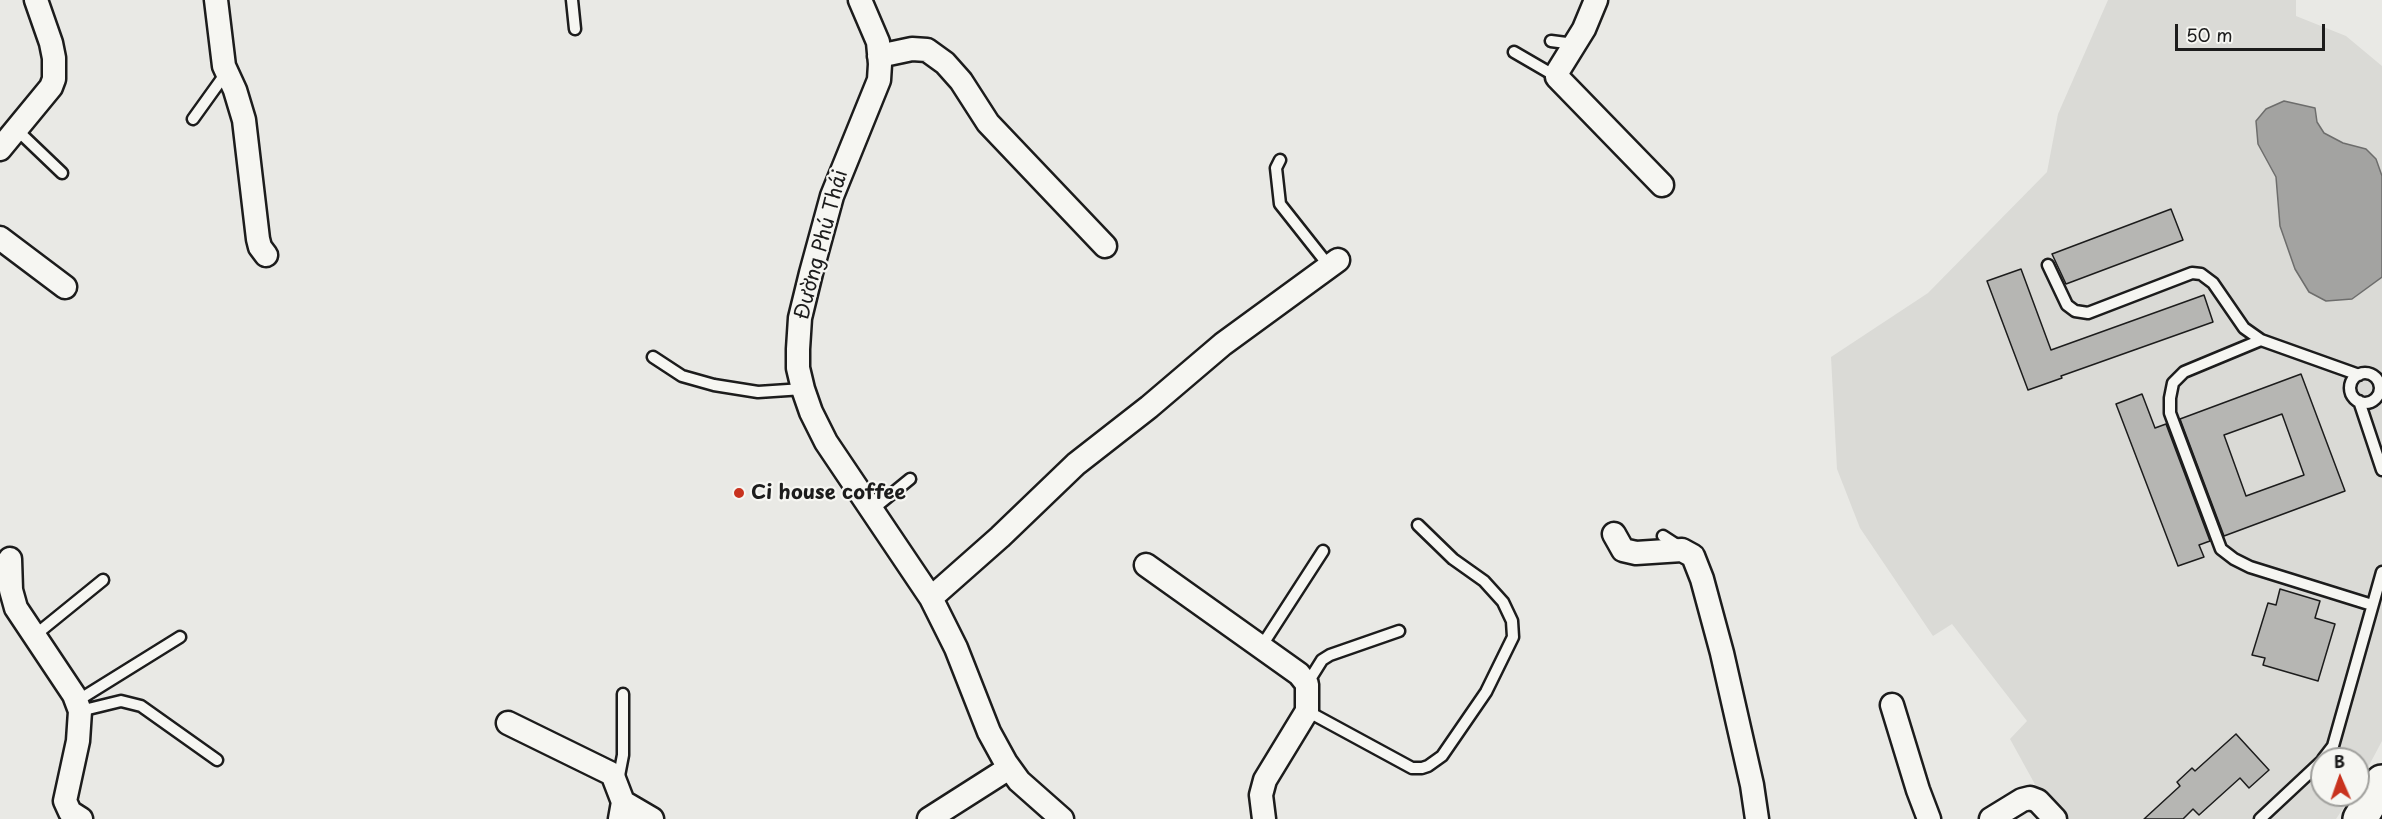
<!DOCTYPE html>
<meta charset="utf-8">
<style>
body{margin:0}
#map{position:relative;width:2382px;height:819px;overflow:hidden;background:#e9e9e5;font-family:"Playpen Sans",sans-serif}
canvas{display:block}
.north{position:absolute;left:2310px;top:747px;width:60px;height:60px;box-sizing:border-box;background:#f6f6f2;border:2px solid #9f9f9c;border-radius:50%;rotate:358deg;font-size:16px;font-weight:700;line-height:24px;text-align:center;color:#1c1c1c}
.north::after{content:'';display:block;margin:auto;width:21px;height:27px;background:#c8321e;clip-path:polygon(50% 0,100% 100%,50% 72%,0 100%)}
.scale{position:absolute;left:2175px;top:24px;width:150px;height:27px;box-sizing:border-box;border:3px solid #1c1c1c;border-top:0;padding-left:8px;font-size:18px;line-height:21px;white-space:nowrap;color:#1c1c1c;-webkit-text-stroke:4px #f6f6f2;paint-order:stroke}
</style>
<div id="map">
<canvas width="2382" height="819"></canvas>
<div class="north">B</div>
<div class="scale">50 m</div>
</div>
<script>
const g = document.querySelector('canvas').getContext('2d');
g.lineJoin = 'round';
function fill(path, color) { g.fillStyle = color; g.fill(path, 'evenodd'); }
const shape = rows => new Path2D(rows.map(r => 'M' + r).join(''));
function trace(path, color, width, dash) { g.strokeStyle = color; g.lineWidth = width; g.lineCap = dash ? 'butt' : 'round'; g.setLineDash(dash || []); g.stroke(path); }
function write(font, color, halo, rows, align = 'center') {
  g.font = font + ' "Playpen Sans",sans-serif'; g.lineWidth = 4.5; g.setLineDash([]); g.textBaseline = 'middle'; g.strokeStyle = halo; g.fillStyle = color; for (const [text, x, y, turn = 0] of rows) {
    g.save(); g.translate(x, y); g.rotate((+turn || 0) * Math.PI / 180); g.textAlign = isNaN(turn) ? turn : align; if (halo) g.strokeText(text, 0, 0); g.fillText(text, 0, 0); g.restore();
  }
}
fill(shape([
 [2108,0,2296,0,2296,16,2346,36,2382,66,2382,741,2358,786,2358,759,2322,759,2322,795,2352,795,2336,819,2066,819,2037,788,2010,739,2027,721,1952,624,1933,636,1860,528,1837,469,1831,357,1928,293,2047,172,2058,114]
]), '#dadad6');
const water = shape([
 [2284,101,2315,108,2317,122,2324,133,2343,143,2366,149,2376,159,2382,176,2382,277,2352,299,2326,301,2309,292,2295,269,2280,226,2276,177,2258,144,2256,121,2266,109,2284,101]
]);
fill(water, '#a3a3a1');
trace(water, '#6d6d6c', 1.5);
const building = shape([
 [2171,209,2183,240,2066,284,2052,254,2171,209],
 [2021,269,2051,350,2204,295,2213,322,2061,376,2062,378,2028,390,1987,281,2021,269],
 [2301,374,2345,491,2224,536,2180,419,2301,374],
 [2282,414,2304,475,2246,496,2224,435,2282,414],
 [2142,394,2155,428,2166,424,2210,541,2199,545,2204,557,2178,566,2116,404,2142,394],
 [2280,589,2320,601,2315,618,2335,624,2318,681,2263,665,2265,658,2252,655,2268,603,2276,605,2280,589],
 [2236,734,2269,770,2249,788,2240,778,2199,815,2193,809,2183,819,2144,819,2180,786,2177,782,2192,768,2195,771,2236,734]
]);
fill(building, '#b6b6b3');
trace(building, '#1c1c1c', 1.5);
const lane = shape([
 [572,0,575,29],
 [1551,41,1574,44],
 [1514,52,1557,77],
 [193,119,226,73],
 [16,129,62,173],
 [1280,160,1276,168,1280,204,1329,266],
 [2048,265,2067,305,2075,311,2088,313,2192,273,2201,274,2213,283,2244,328,2261,340,2359,375],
 [2261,340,2184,372,2173,383,2170,398,2170,413,2221,549,2234,559,2250,567,2372,605],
 [653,357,682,376,714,385,758,392,803,389],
 '2350 388a15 15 0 1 1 30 0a15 15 0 1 1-30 0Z',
 [2359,401,2382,470],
 [872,510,910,479],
 [1663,536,1680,547],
 [34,636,103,580],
 [1261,647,1323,551],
 [1307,684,1322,660,1330,655,1399,631],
 [77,701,180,637],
 [80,711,121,701,141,706,217,760],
 [1307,711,1412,768,1422,768,1428,766,1442,756,1486,692,1513,637,1512,621,1503,602,1484,581,1453,559,1418,525],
 [2323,759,2333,746,2382,572],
 [618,781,623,755,623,694],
 [2260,819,2322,761]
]);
const street = shape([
 [216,0,224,66,235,90,244,120,258,239,260,247,266,255],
 [860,0,878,42,880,64,879,80,832,196,811,273,800,318,798,349,798,368,803,389,811,412,826,442,931,598,956,648,989,732,1006,763,1019,781,1062,819],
 [1596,0,1584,29,1558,71,1557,77,1662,185],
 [879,56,912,49,927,50,945,63,961,81,988,123,1105,246],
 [0,149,51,87,54,79,54,58,51,43,36,0],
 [0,238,65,287],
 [1614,534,1623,550,1636,553,1682,550,1693,556,1702,579,1722,653,1752,785,1757,819],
 [10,559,11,590,16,608,74,695,80,711,78,741,65,801,70,812,81,819],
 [1146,565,1299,674,1307,684,1307,711,1265,780,1261,795,1264,819],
 [931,598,1000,537,1076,464,1149,407,1223,344,1338,260],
 [1892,705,1918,790,1929,819],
 [508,723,610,773,613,776,623,802,620,819],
 [623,802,652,819],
 [929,819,1009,768],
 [1991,819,2022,800,2030,798,2038,801,2055,819]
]);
const highway = shape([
 [2360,819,2382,782]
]);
trace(lane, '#1c1c1c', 15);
trace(street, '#1c1c1c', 27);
trace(highway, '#1c1c1c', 38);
trace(lane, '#f6f6f2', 10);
trace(street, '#f6f6f2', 22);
trace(highway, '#f6f6f2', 33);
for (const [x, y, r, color] of [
 [739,493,6,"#c8321e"]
]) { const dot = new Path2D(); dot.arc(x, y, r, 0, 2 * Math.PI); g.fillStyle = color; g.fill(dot); trace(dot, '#f6f6f2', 2); }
write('20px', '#1c1c1c', '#f6f6f2', [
 ["Đường Phú Thái",822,245,-75]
]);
write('bold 20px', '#1c1c1c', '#f6f6f2', [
 ["Ci house coffee",751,493]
], 'left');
</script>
